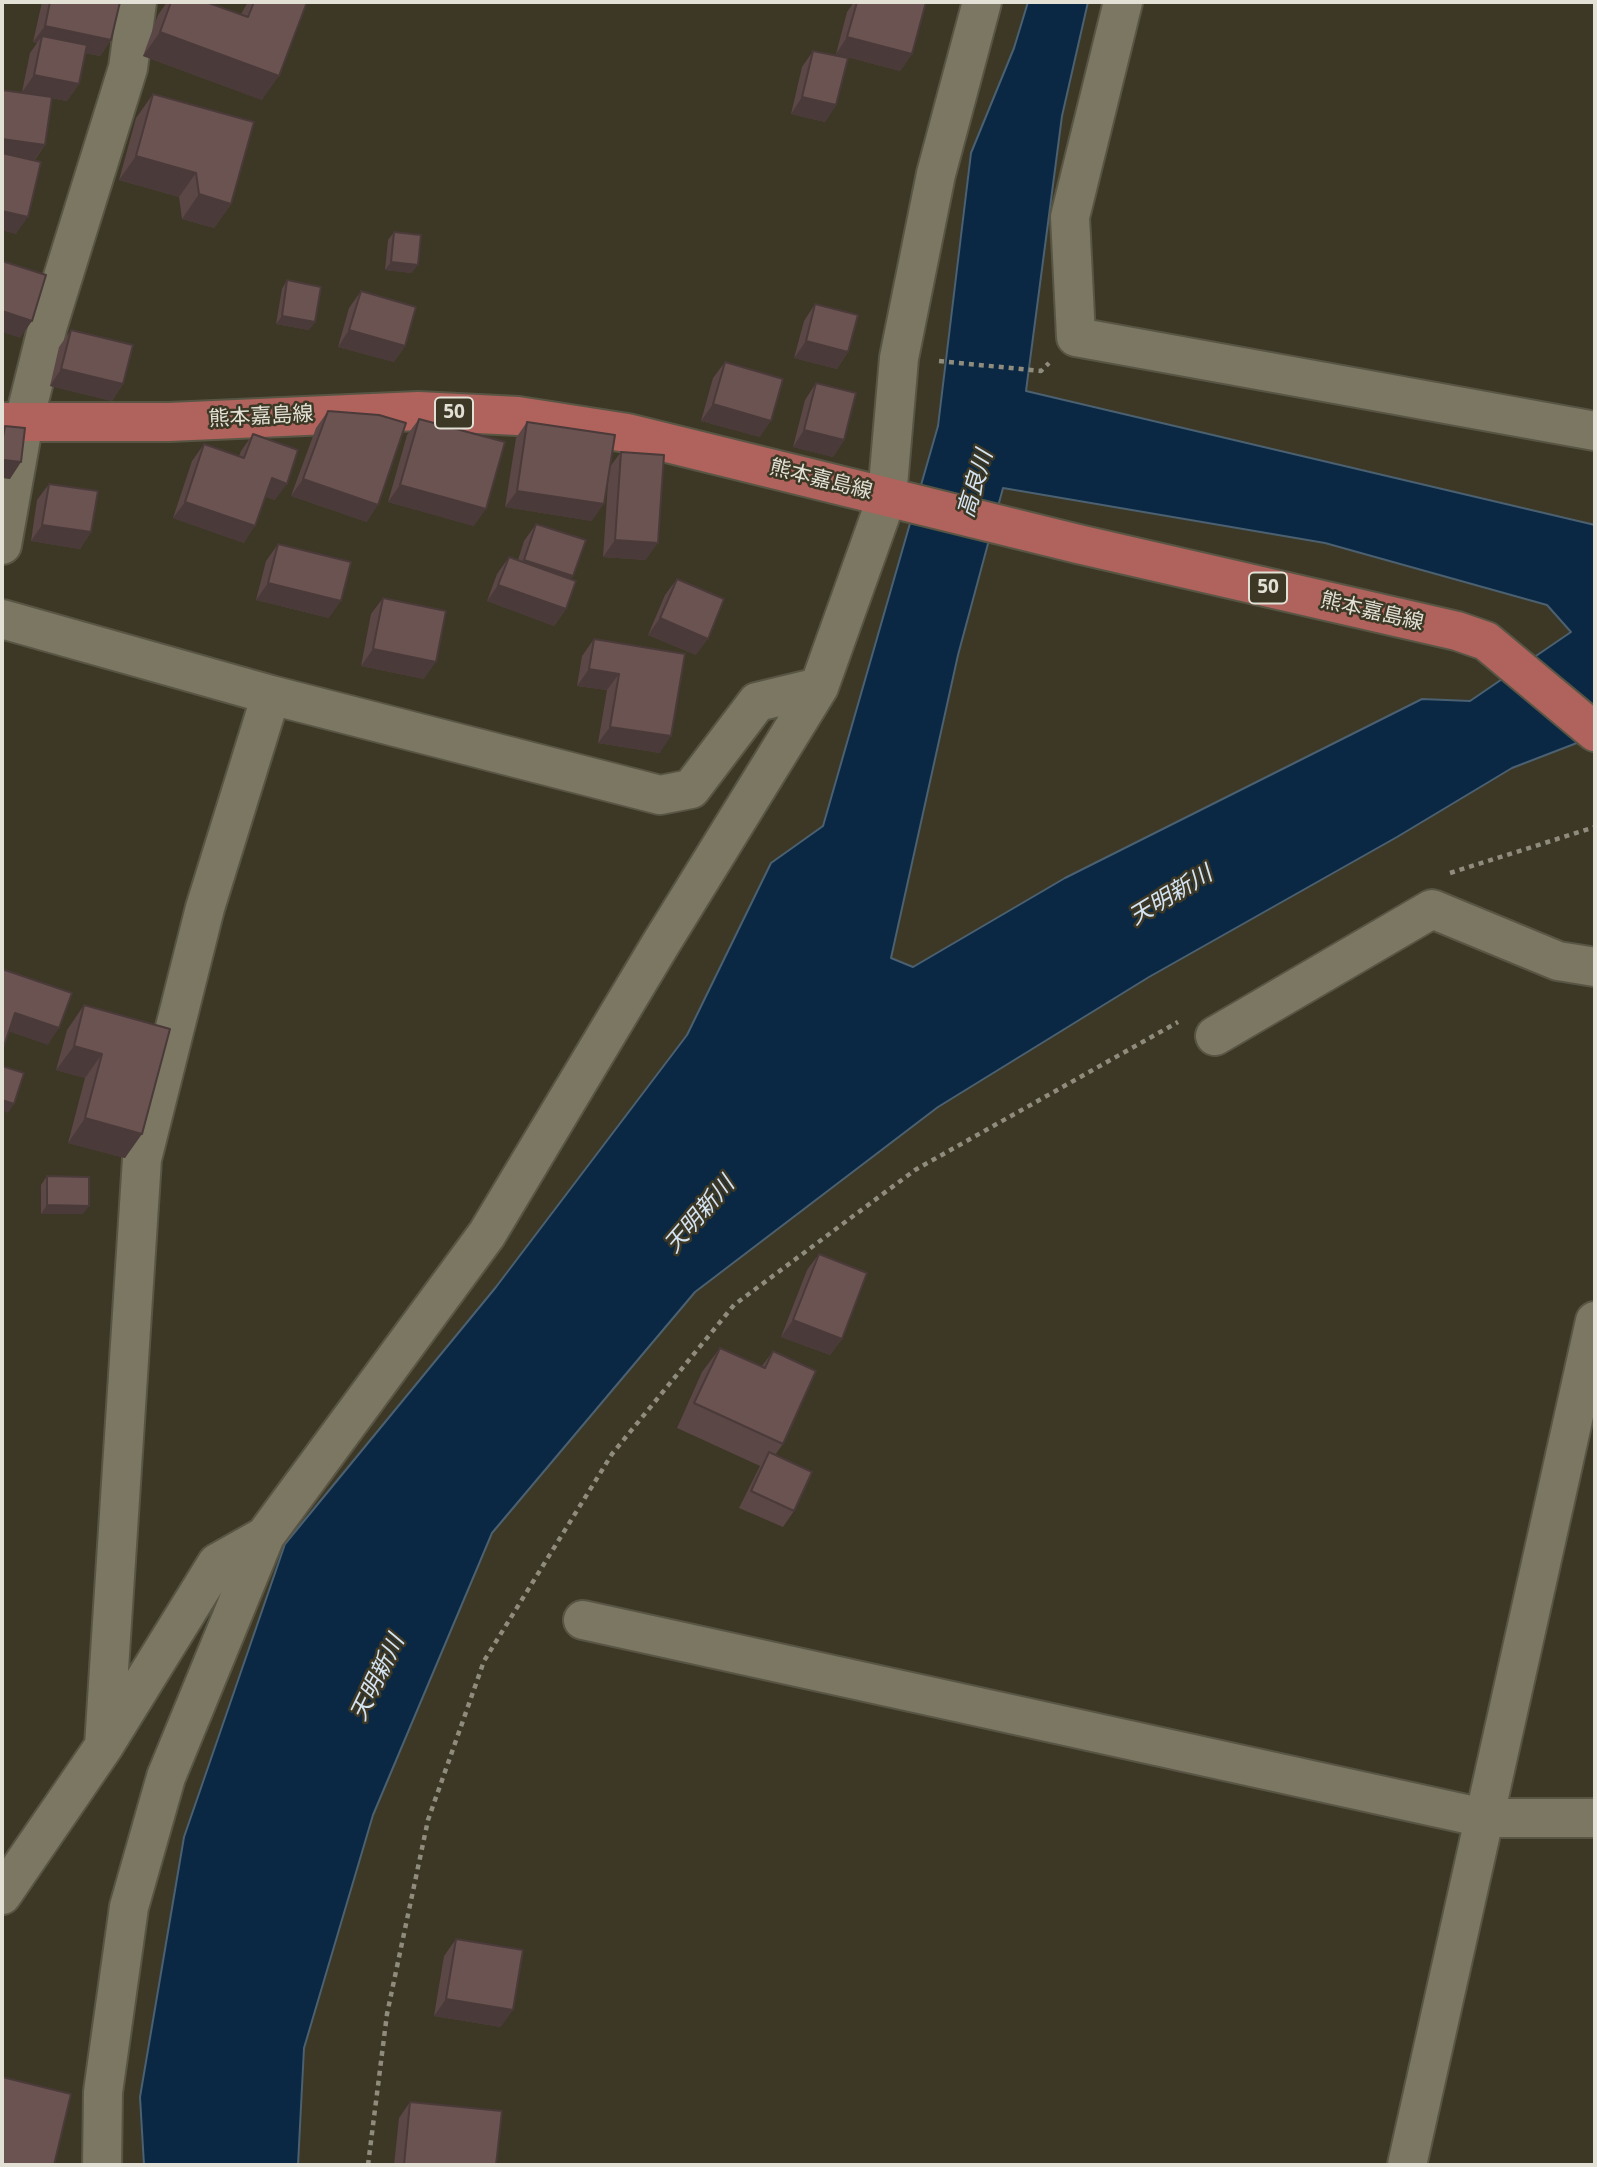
<!DOCTYPE html>
<meta charset="utf-8">
<style>
body{margin:0}
#map{position:relative;width:1597px;height:2167px;overflow:hidden;background:#3c3825;font-family:"Open Sans",sans-serif}
canvas{display:block}
.frame{position:absolute;inset:0;border:4px solid #e3e1d6;pointer-events:none}
</style>
<div id="map">
<canvas width="1597" height="2167"></canvas>
<div class="frame"></div>
</div>
<script>
const g = document.querySelector('canvas').getContext('2d');
g.lineJoin = 'round';
function fill(path, color) { g.fillStyle = color; g.fill(path, 'evenodd'); }
const shape = rows => new Path2D(rows.map(r => 'M' + r).join(''));
function trace(path, color, width, dash) { g.strokeStyle = color; g.lineWidth = width; g.lineCap = dash ? 'butt' : 'round'; g.setLineDash(dash || []); g.stroke(path); }
function write(font, color, halo, rows, align = 'center') {
  g.font = font + ' "Open Sans","Noto Sans JP",sans-serif'; g.lineWidth = 5; g.setLineDash([]); g.textBaseline = 'middle'; g.strokeStyle = halo; g.fillStyle = color; for (const [text, x, y, turn = 0] of rows) {
    g.save(); g.translate(x, y); g.rotate((+turn || 0) * Math.PI / 180); g.textAlign = isNaN(turn) ? turn : align; if (halo) g.strokeText(text, 0, 0); g.fillText(text, 0, 0); g.restore();
  }
}
const water = shape([
 [1028,2,1088,2,1062,116,1026,391,1595,525,1595,736,1512,768,1397,837,1149,977,938,1107,695,1292,492,1533,373,1815,304,2048,298,2165,144,2165,140,2097,184,1837,285,1544,496,1287,687,1035,771,863,823,826,938,426,971,153,1014,48,1028,2],
 [1003,488,1325,543,1547,605,1571,632,1470,701,1422,699,1065,878,913,967,891,958,958,655,1003,488]
]);
fill(water, '#0a2844');
trace(water, '#4b6070', 2);
const street = shape([
 [1123,2,1070,217,1076,337,1595,431],
 [2,545,24,421,48,325,128,68,137,2],
 [2,619,271,695,205,908,142,1159,104,1746],
 [271,695,660,795,691,789,757,702,819,687],
 [1215,1036,1432,909,1558,961,1595,967],
 [583,1620,1484,1818,1595,1818],
 [2,1895,104,1746,217,1563,265,1536],
 [102,2165,103,2092,129,1907,166,1777,265,1536,487,1234,660,945,819,687,887,497,899,358,936,174,982,2],
 [1407,2165,1595,1321]
]);
const primary = shape([
 [2,422,169,422,418,411,518,416,627,433,1078,544,1457,631,1486,641,1595,732]
]);
trace(street, '#595545', 42);
trace(primary, '#595545', 42);
trace(shape([
 [939,361,1041,371,1049,363],
 [1450,873,1595,827],
 [368,2165,387,2014,428,1820,484,1661,612,1454,734,1305,915,1170,1178,1022]
]), '#8f8c7d', 4.5, [5, 5]);
trace(street, '#7b7763', 38);
trace(primary, '#b0635c', 38);
fill(shape([
 [42,2,120,2,111,40,100,56,85,53,79,84,67,101,51,98,45,145,34,161,16,234,2,230,2,90,36,95,22,92,30,53,37,43,33,42],
 [167,2,206,2,241,14,248,2,307,2,262,100,143,56,158,15],
 [854,2,926,2,912,54,900,71,836,54,847,12],
 [813,51,836,105,825,122,791,114,802,67],
 [153,94,231,204,214,228,182,219,179,197,119,180,136,118],
 [394,232,412,273,385,270,388,240],
 [287,280,315,322,309,330,276,324,282,289],
 [361,291,405,346,394,362,338,347,349,308],
 [815,304,848,352,837,369,794,358,804,321],
 [71,330,123,384,112,401,50,386,59,347],
 [725,362,760,437,701,421,713,378],
 [816,383,844,440,833,457,793,447,805,400],
 [328,411,367,522,291,496,316,428],
 [419,419,474,526,388,502,407,435],
 [527,422,592,521,505,507,516,438],
 [253,434,275,500,266,497,244,543,173,518,192,461,204,444,239,456,241,451],
 [621,452,646,560,603,557,609,468],
 [49,484,91,532,80,549,31,541,37,500],
 [536,524,571,580,566,609,554,626,487,601,497,574,509,557,518,560,524,541],
 [278,544,329,618,256,600,266,561],
 [677,579,696,655,648,635,665,595],
 [383,598,424,679,361,666,371,614],
 [594,639,685,654,660,753,598,743,607,690,577,686,582,656],
 [84,1005,170,1029,125,1158,68,1143,85,1078,56,1070,67,1030],
 [47,1176,83,1214,41,1214,41,1185],
 [819,1254,842,1339,830,1355,781,1337,807,1270],
 [720,1348,762,1366,773,1351,783,1444,775,1455,794,1511,783,1527,739,1508,760,1466,677,1428,702,1372],
 [456,1939,501,2027,434,2016,444,1956],
 [410,2102,496,2165,394,2165,399,2118]
]), '#5b4746');
fill(shape([
 [45,26,111,40,100,56,40,44,42,36,37,43,33,42],
 [160,32,279,76,262,100,143,56],
 [847,37,912,54,900,71,836,54],
 [34,75,79,84,67,101,22,92],
 [802,97,836,105,825,122,791,114],
 [2,139,45,145,33,161,2,157],
 [136,156,196,173,179,197,119,180],
 [199,194,231,204,214,228,182,219],
 [2,211,28,217,16,234,2,230],
 [391,262,418,265,412,273,385,270],
 [2,311,32,321,20,338,2,332],
 [282,316,315,322,309,330,276,324],
 [349,330,405,346,394,362,338,347],
 [806,341,848,352,837,369,794,358],
 [61,369,123,384,112,401,50,386],
 [713,404,771,421,760,437,701,421],
 [804,430,844,440,833,457,793,447],
 [4,460,21,462,10,479,2,478],
 [272,478,287,484,275,500,260,495],
 [303,479,378,505,367,522,291,496],
 [400,485,486,509,474,526,388,502],
 [517,491,604,504,592,521,505,507],
 [185,502,255,526,244,543,173,518],
 [42,525,91,532,80,549,31,541],
 [615,540,658,543,646,560,603,557],
 [524,560,573,576,562,593,512,577],
 [268,583,341,601,329,618,256,600],
 [498,585,566,609,554,626,487,601],
 [660,618,708,639,696,655,648,635],
 [373,649,436,662,424,679,361,666],
 [589,669,619,674,607,690,577,686],
 [610,727,671,736,660,753,598,743],
 [15,1013,59,1028,48,1045,4,1030],
 [74,1046,102,1054,85,1078,56,1070],
 [2,1100,14,1104,8,1113,2,1110],
 [85,1118,142,1134,125,1158,68,1143],
 [47,1205,89,1206,83,1214,41,1214],
 [793,1320,842,1339,830,1355,781,1337],
 [446,1999,513,2010,501,2027,434,2016]
]), '#4a3a39');
const building = shape([
 [50,2,120,2,111,40,45,26,50,2],
 [171,2,206,2,248,17,254,2,307,2,279,76,160,32,171,2],
 [857,2,881,2,886,3,886,2,926,2,912,54,847,37,857,2],
 [42,36,87,45,79,84,34,75,42,36],
 [813,51,848,58,836,105,802,97,813,51],
 [2,90,52,97,45,145,2,139,2,90],
 [153,94,254,122,231,204,199,194,196,173,136,156,153,94],
 [2,153,41,162,28,217,2,211,2,153],
 [394,232,421,235,418,265,391,262,394,232],
 [2,261,46,275,32,321,2,311,2,261],
 [287,280,321,287,315,322,282,316,287,280],
 [361,291,416,307,405,346,349,330,361,291],
 [815,304,858,315,848,352,806,341,815,304],
 [71,330,133,345,123,384,61,369,71,330],
 [725,362,783,379,771,421,713,404,725,362],
 [816,383,856,393,844,440,804,430,816,383],
 [328,411,379,415,406,423,378,505,303,479,328,411],
 [419,419,505,442,486,509,400,485,419,419],
 [527,422,615,435,604,504,517,491,527,422],
 [5,426,25,428,21,462,4,460,2,483,2,442,5,426],
 [253,434,298,450,287,484,272,478,255,526,185,502,204,444,244,458,253,434],
 [621,452,664,455,658,543,615,540,621,452],
 [49,484,98,491,91,532,42,525,49,484],
 [536,524,586,540,573,576,524,560,536,524],
 [278,544,351,562,341,601,268,583,278,544],
 [509,557,576,581,566,609,498,585,509,557],
 [677,579,724,599,708,639,660,618,677,579],
 [383,598,446,611,436,662,373,649,383,598],
 [594,639,685,654,671,736,610,727,619,674,589,669,594,639],
 [2,969,72,993,59,1028,15,1013,4,1046,2,1045,2,969],
 [84,1005,170,1029,142,1134,85,1118,102,1054,74,1046,84,1005],
 [2,1066,24,1073,14,1104,2,1100,2,1066],
 [47,1176,89,1177,89,1206,47,1205,47,1176],
 [819,1254,867,1273,842,1339,793,1320,819,1254],
 [720,1348,765,1368,773,1351,816,1371,783,1444,694,1403,720,1348],
 [769,1452,812,1472,794,1511,751,1491,769,1452],
 [456,1939,523,1950,513,2010,446,1999,456,1939],
 [2,2077,71,2094,54,2165,2,2165,2,2077],
 [410,2102,502,2111,496,2165,404,2165,410,2102]
]);
fill(building, '#6a5351');
trace(building, '#4a3a39', 2);
for (const [x, y, w] of [
 [454,413,38],
 [1268,588,38]
]) { const box = new Path2D(); box.roundRect(x - w / 2, y - 15.5, w, 31, 5); g.fillStyle = '#3c3825'; g.fill(box); trace(box, '#e3e1d6', 2); }
write('bold 19px', '#e3e1d6', null, [
 ["50",454,413],
 ["50",1268,588]
]);
write('21px', '#e3e1d6', '#3c3825', [
 ["熊本嘉島線",261,417,-3],
 ["熊本嘉島線",821,480,14],
 ["熊本嘉島線",1372,612,13]
]);
write('italic 23px', '#d5e4f3', '#3c3825', [
 ["高良川",976,484,-73],
 ["天明新川",1171,896,-31],
 ["天明新川",700,1215,-49],
 ["天明新川",378,1678,-64]
]);
</script>
